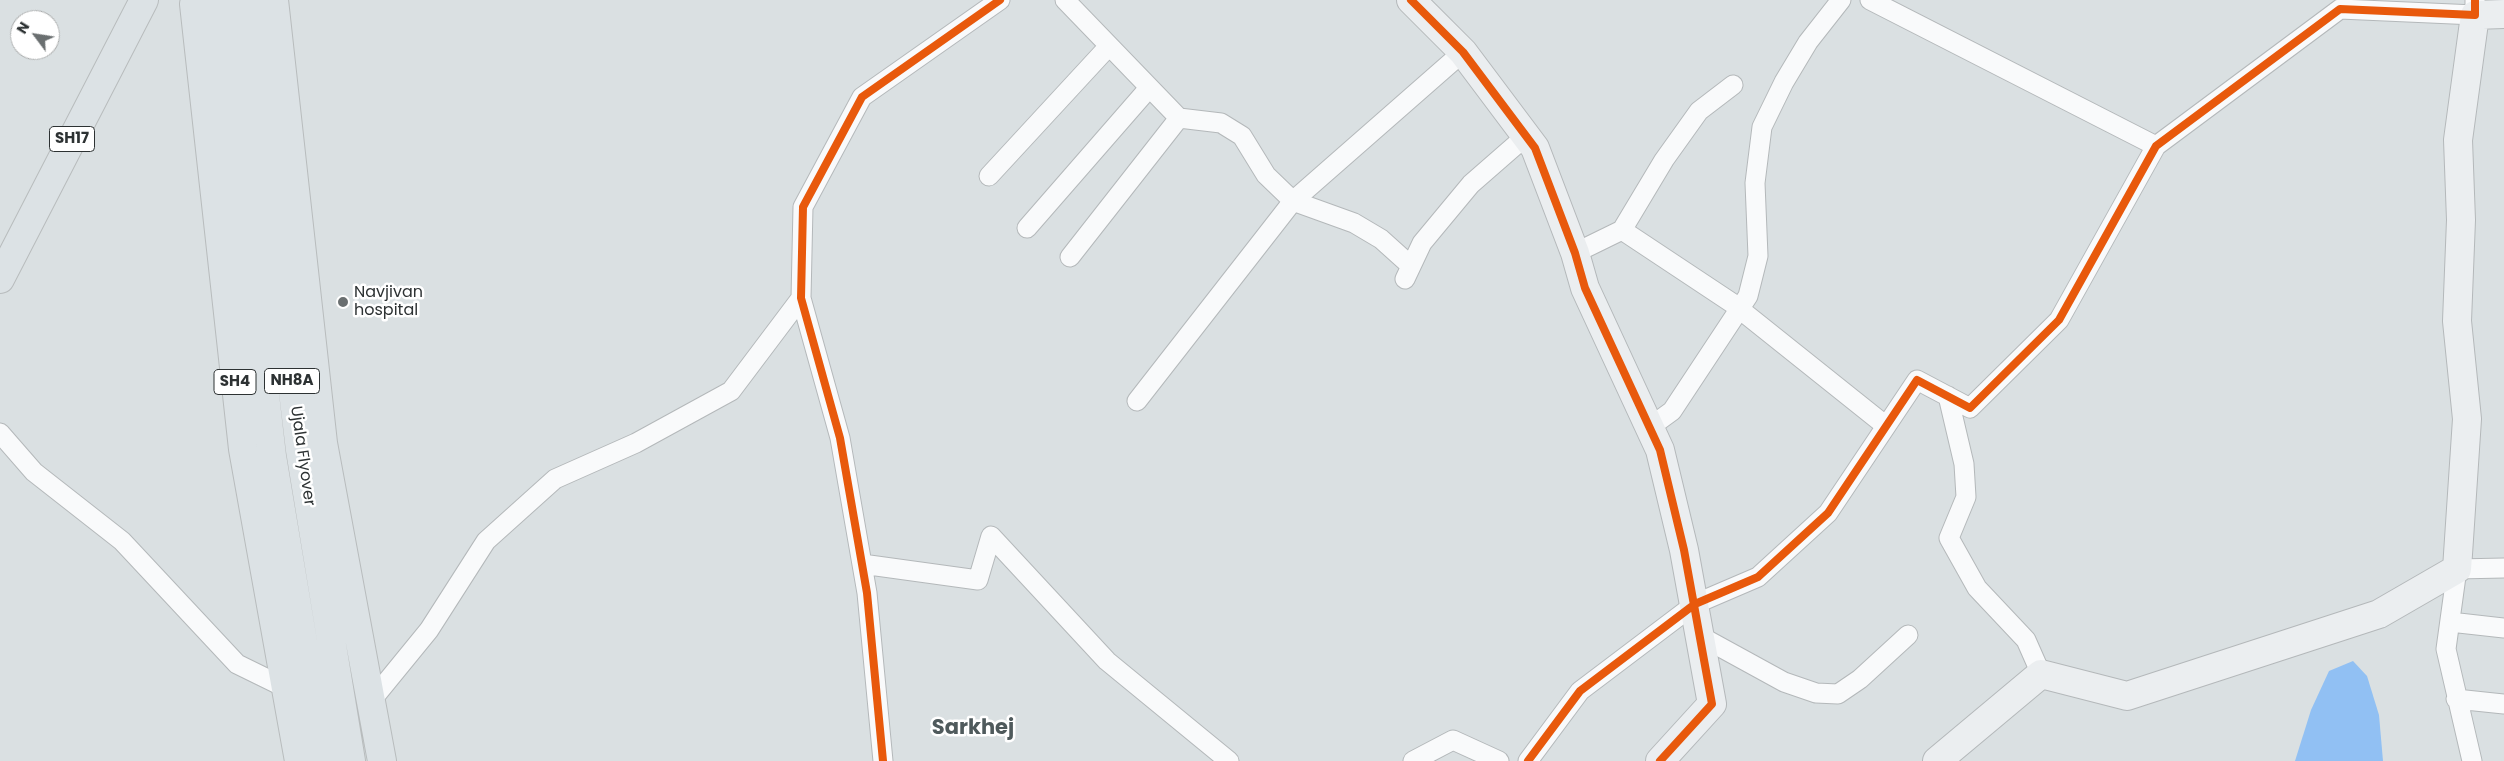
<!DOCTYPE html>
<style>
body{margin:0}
#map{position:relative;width:2504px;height:761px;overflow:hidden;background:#dae0e2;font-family:Poppins,sans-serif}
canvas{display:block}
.north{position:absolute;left:10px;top:10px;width:50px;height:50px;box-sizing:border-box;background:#fff;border:1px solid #abadad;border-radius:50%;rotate:301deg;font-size:14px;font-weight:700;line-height:20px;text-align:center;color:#2d3233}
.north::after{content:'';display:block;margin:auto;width:18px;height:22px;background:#6a6f70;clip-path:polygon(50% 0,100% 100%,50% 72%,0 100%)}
</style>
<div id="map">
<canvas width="2504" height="761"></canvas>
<div class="north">N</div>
</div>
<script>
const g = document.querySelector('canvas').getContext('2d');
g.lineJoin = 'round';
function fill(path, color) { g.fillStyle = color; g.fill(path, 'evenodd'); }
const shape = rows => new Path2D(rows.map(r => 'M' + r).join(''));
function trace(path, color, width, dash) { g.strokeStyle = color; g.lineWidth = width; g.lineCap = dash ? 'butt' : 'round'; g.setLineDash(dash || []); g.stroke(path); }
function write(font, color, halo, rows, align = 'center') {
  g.font = font + ' Poppins,sans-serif'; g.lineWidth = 5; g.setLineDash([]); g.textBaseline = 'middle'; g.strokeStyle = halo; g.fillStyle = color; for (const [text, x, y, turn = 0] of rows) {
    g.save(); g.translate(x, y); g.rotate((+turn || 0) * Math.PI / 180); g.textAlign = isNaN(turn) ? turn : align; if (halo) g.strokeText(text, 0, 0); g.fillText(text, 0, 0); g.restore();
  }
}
fill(shape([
 [2353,661,2367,676,2379,715,2383,761,2295,761,2311,710,2329,671]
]), '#91c0f3');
const street = shape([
 [1065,0,1179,118,1070,257],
 [1870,0,2156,146],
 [1179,118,1221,123,1242,136,1266,175,1293,201,1354,223,1381,239,1411,266],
 [989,176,1109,46],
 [1027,228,1149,88],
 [1622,230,1732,303,1886,426],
 [1575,253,1622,230,1664,160,1699,111,1733,85],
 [1405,279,1422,243,1471,184,1526,136],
 [1948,396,1964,464,1966,497,1949,538,1977,588,2026,640,2041,674],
 [1137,401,1293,201,1463,52],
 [1650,427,1672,411,1748,296,1758,256,1755,183,1762,127,1784,82,1808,42,1841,0],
 [0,433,34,472,122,541,237,664,286,688],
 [862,564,978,580,991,536,1107,661,1229,761],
 [2450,622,2504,628],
 [1700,636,1784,682,1816,693,1838,694,1860,679,1908,635],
 [2456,699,2504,704],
 [371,701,429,630,486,541,555,479,636,443,731,391,801,298],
 [883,761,867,593,840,438,801,298,803,207,862,97,1000,0],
 [1413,761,1453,740,1499,761],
 [1528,761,1580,691,1695,604,1758,577,1828,513,1917,380,1970,408,2059,320,2156,146,2340,9,2475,15,2475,0],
 [2472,761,2446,649,2457,569,2504,568]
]);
const secondary = shape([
 [1411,0,1463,52,1535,148,1575,253,1585,288,1660,450,1684,550,1712,704,1660,761],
 [1937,761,2041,674,2127,696,2379,614,2457,569,2467,419,2457,321,2461,220,2458,140,2475,15,2504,14]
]);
const primary = shape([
 [196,0,194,4,243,449,299,761],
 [220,0,272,456,323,761],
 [246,0,300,450,351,761],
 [274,0,323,443,382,761],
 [0,279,144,0]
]);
trace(street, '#b4b8ba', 21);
trace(secondary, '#b4b8ba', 30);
trace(primary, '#b8bcbd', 30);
trace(street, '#f9fafb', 19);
trace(secondary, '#ebeef0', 28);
trace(primary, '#dce2e5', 28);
trace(shape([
 [1411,0,1463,52,1535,148,1575,253,1585,288,1660,450,1684,550,1712,704,1660,761],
 [883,761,867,593,840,438,801,298,803,207,862,97,1000,0],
 [1528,761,1580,691,1695,604,1758,577,1828,513,1917,380,1970,408,2059,320,2156,146,2340,9,2475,15,2475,0]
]), '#e8590c', 8);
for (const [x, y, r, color] of [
 [343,302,6,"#6a6f70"]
]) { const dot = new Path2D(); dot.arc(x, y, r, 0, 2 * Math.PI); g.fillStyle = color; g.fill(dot); trace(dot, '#fff', 2); }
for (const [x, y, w] of [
 [72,139,45],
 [292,381,55],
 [235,382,42]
]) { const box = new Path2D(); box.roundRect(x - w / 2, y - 12.5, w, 25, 4); g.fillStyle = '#fff'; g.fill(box); trace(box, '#2d3233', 1); }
write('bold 15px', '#2d3233', null, [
 ["SH17",72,139],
 ["NH8A",292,381],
 ["SH4",235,382]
]);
write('16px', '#2d3233', '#fff', [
 ["Navjivan",354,293],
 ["hospital",354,311]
], 'left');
write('16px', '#2d3233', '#fff', [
 ["Ujala Flyover",302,456,82]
]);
write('bold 21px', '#4f5a5c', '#fff', [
 ["Sarkhej",973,729]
]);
</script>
